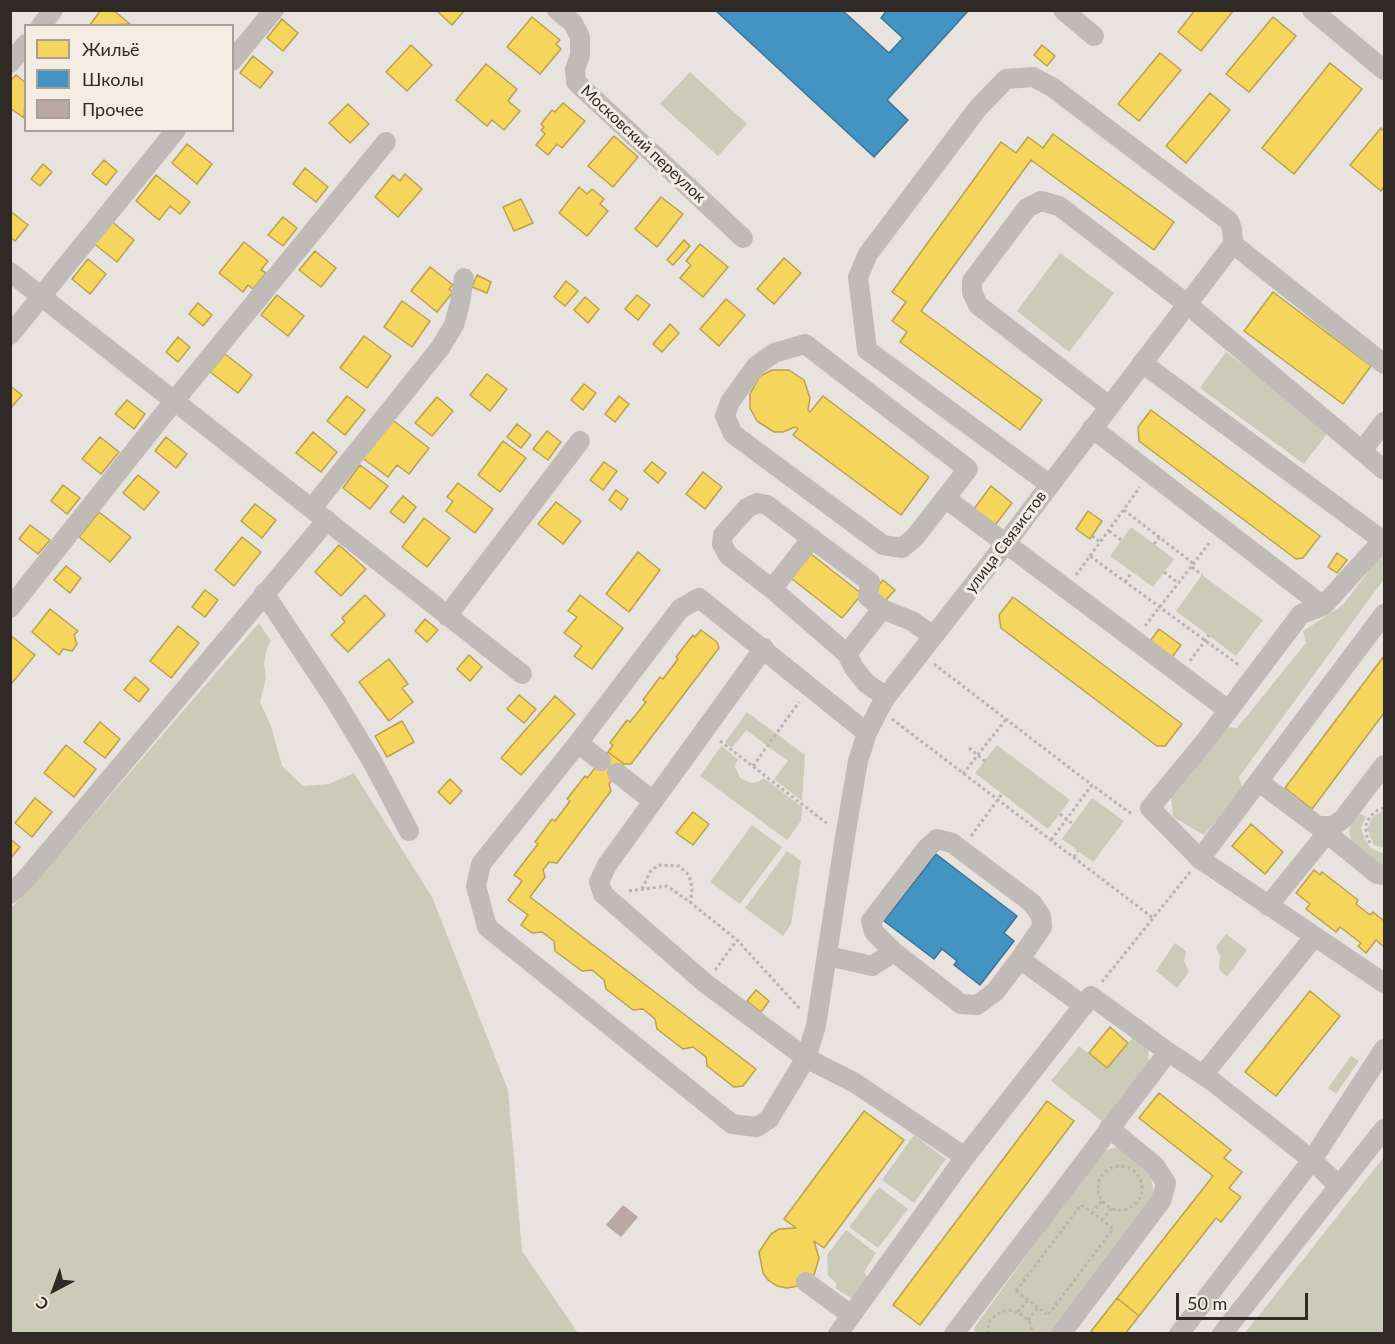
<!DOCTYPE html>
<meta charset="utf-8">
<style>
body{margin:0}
#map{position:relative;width:1395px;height:1344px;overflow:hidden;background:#e8e3de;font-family:Lato,sans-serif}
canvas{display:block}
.frame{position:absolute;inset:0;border:12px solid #312926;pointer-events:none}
.legend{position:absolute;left:24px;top:24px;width:210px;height:108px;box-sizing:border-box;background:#f5ede4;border:2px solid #a79f98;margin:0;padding:8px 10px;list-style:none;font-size:18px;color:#312926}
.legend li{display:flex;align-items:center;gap:12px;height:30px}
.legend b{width:30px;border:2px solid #a79f98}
.north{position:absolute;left:24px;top:1260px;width:60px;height:60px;-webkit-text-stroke:4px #f5ede4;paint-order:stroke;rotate:221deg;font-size:16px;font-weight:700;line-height:24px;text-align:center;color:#312926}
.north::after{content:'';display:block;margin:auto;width:21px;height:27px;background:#312926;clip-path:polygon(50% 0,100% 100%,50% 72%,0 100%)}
.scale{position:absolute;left:1176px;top:1293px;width:132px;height:27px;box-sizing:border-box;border:3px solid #312926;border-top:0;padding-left:8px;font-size:18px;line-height:21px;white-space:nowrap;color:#312926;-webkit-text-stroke:4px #f5ede4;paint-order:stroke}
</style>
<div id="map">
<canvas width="1395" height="1344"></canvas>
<div class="frame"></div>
<ul class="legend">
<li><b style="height:16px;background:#f6d55c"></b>Жильё</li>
<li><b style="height:16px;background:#4393c3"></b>Школы</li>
<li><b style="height:16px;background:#baa8a2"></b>Прочее</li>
</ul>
<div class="north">С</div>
<div class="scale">50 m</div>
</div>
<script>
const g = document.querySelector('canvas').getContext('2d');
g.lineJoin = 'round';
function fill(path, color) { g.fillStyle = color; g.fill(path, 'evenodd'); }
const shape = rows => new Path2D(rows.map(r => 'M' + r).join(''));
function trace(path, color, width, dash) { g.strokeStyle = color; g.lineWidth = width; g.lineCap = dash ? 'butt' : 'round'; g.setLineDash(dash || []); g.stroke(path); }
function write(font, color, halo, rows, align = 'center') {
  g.font = font + ' Lato,sans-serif'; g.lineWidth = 6; g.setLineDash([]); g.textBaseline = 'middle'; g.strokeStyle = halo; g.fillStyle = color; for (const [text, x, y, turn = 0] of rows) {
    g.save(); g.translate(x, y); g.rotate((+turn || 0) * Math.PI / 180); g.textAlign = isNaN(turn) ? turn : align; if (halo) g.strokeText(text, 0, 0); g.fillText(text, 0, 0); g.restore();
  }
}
fill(shape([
 [690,72,747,124,718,156,660,104],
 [1060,253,1114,293,1069,352,1017,311],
 [1226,352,1330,430,1304,464,1200,388],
 [1131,527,1174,559,1153,587,1110,556],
 [1384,553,1384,579,1239,777,1243,789,1204,835,1173,817,1171,797,1226,727,1237,728,1306,643,1303,631,1343,605,1380,556],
 [1202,575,1263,620,1236,656,1176,611],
 [259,623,271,641,267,648,264,663,266,678,260,702,271,726,282,766,303,786,329,784,354,773,432,897,508,1090,522,1251,578,1333,11,1334,11,908,31,887],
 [747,712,805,755,802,801,774,779,788,761,746,730,732,748,725,742],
 [997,745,1070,800,1048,829,975,773],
 [721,746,738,759,735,766,740,778,751,783,758,782,764,778,802,807,801,821,787,840,700,776],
 [1092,798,1124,821,1093,862,1062,839],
 [1384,810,1384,848,1374,845,1367,829,1372,817],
 [1359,813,1366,817,1361,828,1365,840,1371,848,1384,854,1384,868,1352,842,1349,831,1352,822],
 [752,825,782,847,740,904,710,882],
 [787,851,801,861,791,924,783,936,745,908],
 [1226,934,1247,950,1227,977,1219,969,1220,956,1216,947],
 [1175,943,1186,951,1184,961,1189,972,1177,988,1156,971],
 [1135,1035,1149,1046,1148,1064,1103,1122,1051,1081,1079,1046,1107,1068],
 [1351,1056,1359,1061,1336,1094,1328,1088],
 [914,1135,946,1159,914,1203,882,1180],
 [1118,1147,1151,1176,1154,1195,1051,1333,975,1333,974,1328,1102,1151],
 [1384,1157,1384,1333,1245,1333],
 [879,1187,908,1209,878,1248,849,1227],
 [846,1230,876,1253,864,1272,873,1285,862,1301,851,1298,835,1288,837,1284,828,1275,827,1255]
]), '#caccb9');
const homes = shape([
 [101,10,113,10,130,24,89,26,101,10],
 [439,10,465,10,452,25,438,12,439,10],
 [1195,10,1234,10,1201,51,1178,32,1195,10],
 [532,17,560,40,556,44,561,49,540,74,507,47,532,17],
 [1273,17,1296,36,1249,92,1226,74,1273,17],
 [282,19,298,33,283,51,267,38,282,19],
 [411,45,432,65,407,91,386,72,411,45],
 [1042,45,1055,56,1047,66,1034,55,1042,45],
 [1160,53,1181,70,1139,121,1118,104,1160,53],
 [253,56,273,72,260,88,240,73,253,56],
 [1330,63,1362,89,1294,174,1262,148,1330,63],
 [486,64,517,89,508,101,520,111,504,130,492,120,487,126,456,100,486,64],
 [16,75,26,83,24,118,10,108,10,81,16,75],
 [1210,93,1230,110,1186,163,1166,146,1210,93],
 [563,103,585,121,562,148,557,144,548,155,536,145,545,134,541,130,544,127,541,124,552,110,555,112,563,103],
 [348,104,369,124,350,143,329,123,348,104],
 [1381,128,1384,131,1384,186,1381,191,1350,165,1381,128],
 [1053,134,1174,222,1154,250,1031,160,921,311,1042,400,1020,430,900,342,907,332,892,321,906,302,892,292,1001,142,1016,153,1028,137,1043,148,1053,134],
 [614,136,638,157,613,187,588,166,614,136],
 [187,144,212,164,197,184,172,163,187,144],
 [104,160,117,171,106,185,92,174,104,160],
 [43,164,52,172,40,186,31,179,43,164],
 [305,168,328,187,316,202,293,184,305,168],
 [405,174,422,189,398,217,375,197,393,175,400,181,405,174],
 [156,175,190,202,180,214,170,206,159,220,136,201,156,175],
 [579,187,587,194,592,189,604,199,600,204,608,211,587,236,559,213,579,187],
 [661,197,683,214,657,247,635,229,661,197],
 [521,199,533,223,514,231,503,207,521,199],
 [10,211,28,225,15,241,10,237,10,211],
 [283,217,297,228,283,246,268,235,283,217],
 [110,220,134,240,117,262,92,242,110,220],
 [684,240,690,246,673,265,667,260,684,240],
 [244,242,268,261,261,270,266,273,253,289,248,285,243,292,219,273,244,242],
 [700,244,728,267,703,297,680,278,691,265,686,261,700,244],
 [315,251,336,268,321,287,299,270,315,251],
 [784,258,801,273,774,304,757,289,784,258],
 [88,259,106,274,90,294,72,279,88,259],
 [430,267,453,285,449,289,453,292,437,312,411,291,430,267],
 [477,275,491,282,487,293,472,287,477,275],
 [566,281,578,291,565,306,554,297,566,281],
 [1273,292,1371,366,1343,404,1244,331,1273,292],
 [277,295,304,316,288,336,261,315,277,295],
 [637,295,650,305,638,320,625,309,637,295],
 [585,297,599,309,588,323,574,310,585,297],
 [726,299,745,315,719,346,700,329,726,299],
 [402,301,430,321,412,347,384,327,402,301],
 [198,303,212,315,203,326,189,314,198,303],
 [670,324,679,333,662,352,653,344,670,324],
 [364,336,391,356,367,388,340,368,364,336],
 [178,337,190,347,178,362,166,352,178,337],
 [225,354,252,375,238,393,210,372,225,354],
 [772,370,789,370,804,380,810,398,808,410,810,412,823,396,929,477,901,515,793,435,798,429,795,427,783,432,774,432,757,421,750,408,750,394,760,376,772,370],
 [487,374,507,389,490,411,470,395,487,374],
 [584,384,596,393,583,410,571,400,584,384],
 [10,386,22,395,10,409,10,386],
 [347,396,365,410,345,435,327,421,347,396],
 [619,396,629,404,615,422,605,414,619,396],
 [437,397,453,411,432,436,415,423,437,397],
 [127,400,145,414,134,429,115,414,127,400],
 [1151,410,1320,536,1303,558,1296,559,1139,441,1138,427,1151,410],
 [390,418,429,448,409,474,397,465,388,477,361,457,390,418],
 [517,424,531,435,521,448,507,437,517,424],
 [547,431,561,442,548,460,533,449,547,431],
 [313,432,337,452,321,472,296,453,313,432],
 [100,437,119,452,101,474,82,459,100,437],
 [166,437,187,454,176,468,155,451,166,437],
 [503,441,526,458,500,492,478,475,503,441],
 [604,462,617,471,603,490,590,480,604,462],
 [652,462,666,473,658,483,644,471,652,462],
 [360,465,388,486,370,509,343,488,360,465],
 [703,472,722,487,705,509,686,494,703,472],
 [138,475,159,492,144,510,123,493,138,475],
 [458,483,493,509,475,533,446,511,453,501,447,497,458,483],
 [63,485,80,498,67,514,51,501,63,485],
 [991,486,1012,503,992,529,971,513,991,486],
 [616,490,628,499,621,510,609,500,616,490],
 [403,496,416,507,404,523,390,512,403,496],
 [556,502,581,521,563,544,538,524,556,502],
 [255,504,276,520,262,538,241,521,255,504],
 [1088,511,1102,521,1090,539,1076,529,1088,511],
 [99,512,131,537,110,562,79,537,99,512],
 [424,518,450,538,427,567,402,547,424,518],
 [30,525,50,540,38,554,19,539,30,525],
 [242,537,261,552,234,586,215,570,242,537],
 [339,545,366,569,341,596,315,572,339,545],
 [806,550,862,594,842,618,787,575,806,550],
 [638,552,660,570,629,612,606,594,638,552],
 [1337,553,1347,560,1337,573,1328,567,1337,553],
 [66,566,81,578,70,593,54,580,66,566],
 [883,580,895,590,885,601,873,591,883,580],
 [205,590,218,600,205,617,192,607,205,590],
 [365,595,385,615,348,652,331,635,345,622,342,618,365,595],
 [580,595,623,628,592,669,574,656,582,646,564,633,577,617,568,611,580,595],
 [1013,597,1182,724,1165,746,1157,746,1001,628,999,615,1013,597],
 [50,609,78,631,74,635,77,644,72,651,63,649,59,655,32,632,50,609],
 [425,619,438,630,427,642,415,631,425,619],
 [178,626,199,643,171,678,150,661,178,626],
 [1159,629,1181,645,1170,660,1148,644,1159,629],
 [701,630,717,642,719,648,631,764,624,764,608,752,613,745,610,743,627,720,630,722,646,702,643,700,660,677,663,679,678,659,676,657,693,635,695,637,701,630],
 [10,635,35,655,12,683,10,682,10,635],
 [469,655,482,667,470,681,457,669,469,655],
 [1384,656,1384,713,1312,809,1285,788,1384,656],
 [389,659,408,684,402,688,413,702,389,721,359,682,389,659],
 [135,677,149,689,139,702,124,690,135,677],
 [519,695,536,709,524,723,507,709,519,695],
 [555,696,575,714,521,775,501,758,555,696],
 [402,721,414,742,387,757,375,736,402,721],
 [100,722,120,739,105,758,84,742,100,722],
 [66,745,96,769,74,797,44,773,66,745],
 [608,752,624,764,609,784,611,791,557,863,549,862,543,870,545,877,530,897,756,1069,743,1086,734,1087,707,1066,706,1057,693,1047,683,1049,657,1029,655,1019,643,1009,633,1010,606,989,604,980,592,970,582,971,555,951,554,941,542,932,532,933,521,925,528,915,508,900,522,881,514,875,538,844,535,842,552,819,555,821,570,801,567,799,585,776,587,778,608,752],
 [450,779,462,791,450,804,438,792,450,779],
 [35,798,52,812,32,837,15,823,35,798],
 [693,812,709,824,693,845,676,833,693,812],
 [1251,824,1283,852,1265,874,1232,846,1251,824],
 [10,839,20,847,10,859,10,839],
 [1314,870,1320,875,1322,872,1358,900,1356,904,1370,915,1373,912,1384,921,1384,947,1376,940,1366,953,1358,946,1361,943,1340,927,1336,932,1306,909,1310,904,1296,893,1314,870],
 [756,990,769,1001,761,1012,747,1001,756,990],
 [1310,991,1340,1016,1276,1096,1245,1072,1310,991],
 [1110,1027,1128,1043,1107,1068,1089,1053,1110,1027],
 [1159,1093,1231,1150,1224,1158,1242,1172,1229,1188,1241,1197,1221,1222,1216,1218,1139,1316,1117,1298,1213,1176,1139,1118,1159,1093],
 [1047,1101,1074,1121,920,1325,893,1305,1047,1101],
 [864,1111,904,1140,824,1248,814,1241,819,1258,814,1275,798,1286,787,1288,777,1286,768,1280,763,1273,759,1252,771,1234,779,1229,796,1228,784,1219,864,1111],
 [1117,1298,1139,1316,1125,1334,1089,1334,1117,1298]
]);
fill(homes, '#f6d55c');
trace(homes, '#bba14c', 1.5);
const schools = shape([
 [715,10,842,10,889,53,903,38,881,18,887,10,969,10,887,100,908,120,874,157,715,10],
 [936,854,1017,916,1004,933,1014,941,980,985,954,965,957,961,942,949,934,959,884,921,936,854]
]);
fill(schools, '#4393c3');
trace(schools, '#3e7394', 1.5);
fill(shape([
 [623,1205,638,1217,621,1237,606,1225]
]), '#baa8a2');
trace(shape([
 [1124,510,1194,564],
 [1109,531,1121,540],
 [1092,536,1100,542],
 [1154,544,1159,538],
 [1090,556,1140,487],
 [1192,567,1202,575],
 [1164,572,1178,583],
 [1076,575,1090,556,1240,666],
 [1125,582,1132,572],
 [1145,626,1211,541],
 [1190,661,1209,635],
 [934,664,1092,785],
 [892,719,1153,918],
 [720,741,829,825],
 [969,748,985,761],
 [753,766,799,702],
 [963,774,1006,719],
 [1060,814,1073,824],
 [971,836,1002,794],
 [1051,840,1092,785,1133,815],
 [1370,843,1366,834,1366,825,1370,816,1378,810,1384,808],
 [1074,857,1078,851],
 [642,889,650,872,658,865,679,866,687,873,691,881,692,893,690,902],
 [629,891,667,886,690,902,737,940,801,1010],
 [715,970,737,940],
 [1102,982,1190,872],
 '1098 1188a22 22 0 1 1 44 0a22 22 0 1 1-44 0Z',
 [1092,1213,1102,1201],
 [1102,1220,1112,1208],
 [1016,1291,1081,1205,1102,1220,1113,1229,1048,1315],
 [1016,1291,1049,1316],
 [1018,1312,1028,1300],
 [1028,1320,1038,1307],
 [987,1334,989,1322,996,1315,1003,1311,1013,1310,1024,1316,1031,1324,1032,1334]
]), '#bab4af', 3, [3, 3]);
trace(shape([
 [557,10,573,23,580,37,580,55,575,69,576,82,743,238],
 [1063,10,1094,36],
 [1312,10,1384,70],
 [41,26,53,10],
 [232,61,274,10],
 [10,63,26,44],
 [1233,244,1384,364],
 [10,272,522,674],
 [10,335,176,130],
 [805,344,968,469,915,537,902,548,883,545,733,434,725,416,730,402,756,366,774,353,805,344],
 [1142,363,1382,540],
 [1109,406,978,305,972,292,972,281,1027,208,1041,201,1059,206,1187,304,1362,451],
 [1384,422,1362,451,1384,470],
 [1092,428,1323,606],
 [1049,484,867,350,858,277,868,254,978,108,1006,79,1033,77,1052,87,1229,221,1232,229,1233,244],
 [945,498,1228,710],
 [312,508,440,348,454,325,460,303,464,278],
 [772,589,812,538],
 [264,593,335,700,372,761,409,831],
 [10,608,175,400,386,142],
 [882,609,912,621,933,636],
 [1384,614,1200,859,1384,983],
 [447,616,580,441],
 [764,648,607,865,599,882,603,894,705,983,806,1058,855,1083,965,1157],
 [847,654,882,609,868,597,870,582,767,505,757,503,747,508,723,535,722,544,728,555,772,589,847,654,854,668,866,683,886,697],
 [867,733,699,598,680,609,578,743,481,864,476,886,487,927,732,1124,757,1127,769,1119,806,1058,816,1026,845,837,858,761,867,733,879,709,886,697,1006,543,1233,244],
 [578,743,601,761],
 [617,773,653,801],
 [1259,782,1318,826,1333,826,1343,819,1384,765],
 [1318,826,1377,874,1384,875],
 [937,839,952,843,1032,903,1041,916,1042,927,1020,959,995,992,977,1005,961,1004,894,952,874,932,871,921,926,849,937,839],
 [1200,859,1150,808,1206,740,1301,614,1323,606,1384,539],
 [10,894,25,880,327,520],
 [1268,906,1327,833],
 [828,956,872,966,894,952],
 [1020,959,1084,1006],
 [1203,1075,1314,937],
 [806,1282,851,1315],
 [838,1334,965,1157,1091,996,1168,1052,1212,1081,1312,1160,1339,1186],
 [954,1334,1168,1052],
 [1061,1334,1161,1201,1166,1183,1155,1166,1109,1128],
 [1179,1334,1312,1160,1384,1049],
 [1222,1334,1384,1129]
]), '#c1bbb7', 20);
write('16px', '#312926', '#f5ede4', [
 ["Московский переулок",643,144,43],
 ["улица Связистов",1006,542,-53]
]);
</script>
